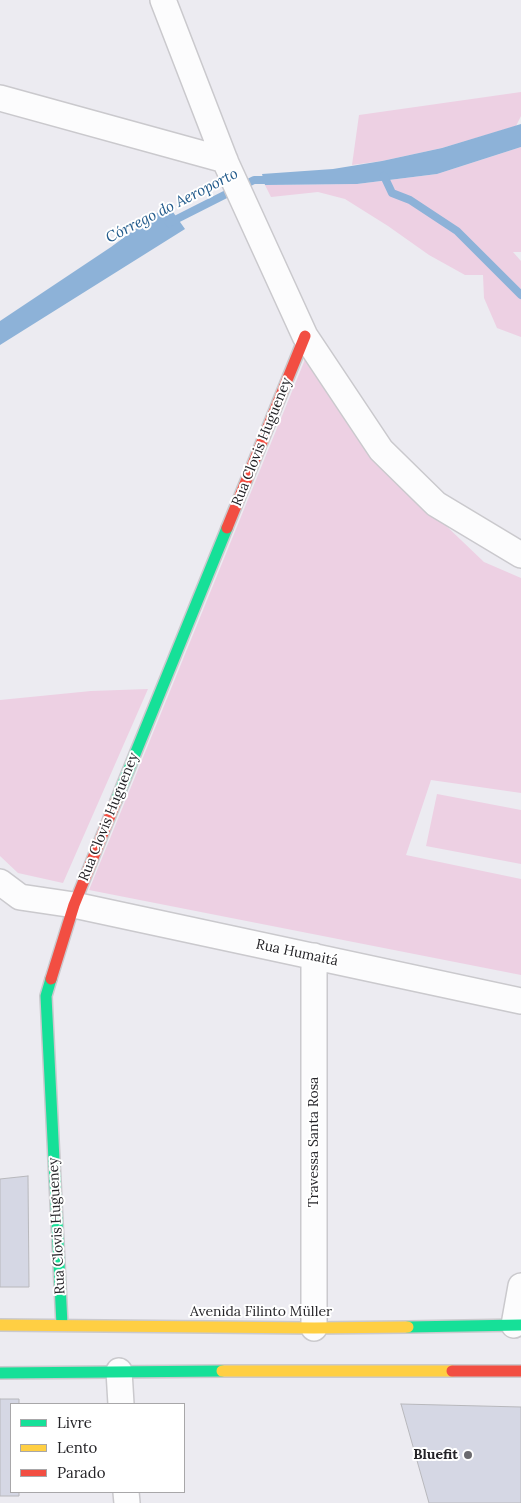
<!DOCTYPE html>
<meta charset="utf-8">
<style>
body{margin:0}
#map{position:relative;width:521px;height:1503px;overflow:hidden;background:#ecebf1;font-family:Lora,serif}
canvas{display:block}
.legend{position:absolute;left:10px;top:1403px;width:175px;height:90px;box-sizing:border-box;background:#fff;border:1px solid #a8a7a9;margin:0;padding:6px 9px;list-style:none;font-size:15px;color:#252428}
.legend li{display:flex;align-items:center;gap:10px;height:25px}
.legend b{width:25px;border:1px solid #a8a7a9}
</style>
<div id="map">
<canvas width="521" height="1503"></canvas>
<ul class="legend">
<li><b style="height:6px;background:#16e098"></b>Livre</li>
<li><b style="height:6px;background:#ffcf43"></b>Lento</li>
<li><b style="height:6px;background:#f24e42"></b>Parado</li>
</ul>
</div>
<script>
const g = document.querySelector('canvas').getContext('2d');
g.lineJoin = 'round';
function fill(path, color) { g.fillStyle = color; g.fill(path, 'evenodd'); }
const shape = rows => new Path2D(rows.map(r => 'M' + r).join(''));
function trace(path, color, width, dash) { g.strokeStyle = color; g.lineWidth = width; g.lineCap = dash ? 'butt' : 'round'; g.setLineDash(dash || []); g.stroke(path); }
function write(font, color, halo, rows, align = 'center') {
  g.font = font + ' Lora,serif'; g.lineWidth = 4; g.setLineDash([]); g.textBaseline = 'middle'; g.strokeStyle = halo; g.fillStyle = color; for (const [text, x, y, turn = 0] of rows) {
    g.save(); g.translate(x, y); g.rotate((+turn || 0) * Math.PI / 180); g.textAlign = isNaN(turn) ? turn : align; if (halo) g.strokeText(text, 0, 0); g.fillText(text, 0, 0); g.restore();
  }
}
fill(shape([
 [521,92,521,116,516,126,442,148,382,161,352,165,359,115],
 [521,147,521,252,513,252,521,261,521,337,497,328,484,298,483,275,465,275,429,255,388,226,345,199,318,192,271,197,265,185,357,184,437,174],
 [306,357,416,497,484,562,521,578,521,793,431,780,406,855,521,879,521,975,89,890],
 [148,689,63,883,18,873,0,856,0,700,91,691],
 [437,794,521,810,521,864,426,846]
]), '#edd0e3');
fill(shape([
 [521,124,521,147,437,174,357,184,265,185,262,174,333,169,382,161,442,148],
 [168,205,185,229,0,345,0,321,111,247]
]), '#8db2d8');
trace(shape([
 [384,176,392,193,410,200,457,231,521,295],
 [169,223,254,180,272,180]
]), '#8db2d8', 8);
const building = shape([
 [28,1176,29,1287,0,1287,0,1179,28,1176],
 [0,1399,19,1399,19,1404,11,1404,11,1492,19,1492,19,1496,0,1496,0,1399],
 [401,1404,521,1407,521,1503,429,1503,401,1404]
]);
fill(building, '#d5d7e4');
trace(building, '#b8b8bc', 1);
const street = shape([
 [163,0,226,163,305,336,381,450,436,504,521,555],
 [0,98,225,160],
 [0,882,20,897,74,905,521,1001],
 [314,956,314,1328],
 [514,1325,521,1286],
 [119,1371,121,1404],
 [126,1492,127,1503]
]);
const fast = shape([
 [116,801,227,528],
 [51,979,46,996,62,1325],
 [408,1327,521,1325],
 [0,1373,222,1371]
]);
const slow = shape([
 [0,1325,314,1328,408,1327],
 [222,1371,452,1371]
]);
const jam = shape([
 [227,528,305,336],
 [51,979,74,905,116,801],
 [452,1371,521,1371]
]);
trace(street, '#cac9cd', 28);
trace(fast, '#cac9cd', 14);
trace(slow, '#cac9cd', 14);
trace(jam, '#cac9cd', 14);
trace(street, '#fcfcfd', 25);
trace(fast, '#16e098', 11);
trace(slow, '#ffcf43', 11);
trace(jam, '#f24e42', 11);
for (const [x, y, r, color] of [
 [468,1455,5,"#6b6a6e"]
]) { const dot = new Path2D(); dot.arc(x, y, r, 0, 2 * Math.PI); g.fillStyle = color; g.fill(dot); trace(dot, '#fff', 2); }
write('14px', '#252428', '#fff', [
 ["Rua Clovis Hugueney",262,442,-68],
 ["Rua Clovis Hugueney",109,817,-68],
 ["Rua Humaitá",297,953,12],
 ["Travessa Santa Rosa",314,1142,-90],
 ["Rua Clovis Hugueney",57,1226,-93],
 ["Avenida Filinto Müller",261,1312]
]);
write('bold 14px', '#252428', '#fff', [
 ["Bluefit",458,1455]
], 'right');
write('italic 15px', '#20598a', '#fff', [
 ["Córrego do Aeroporto",172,206,-27]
]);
</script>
